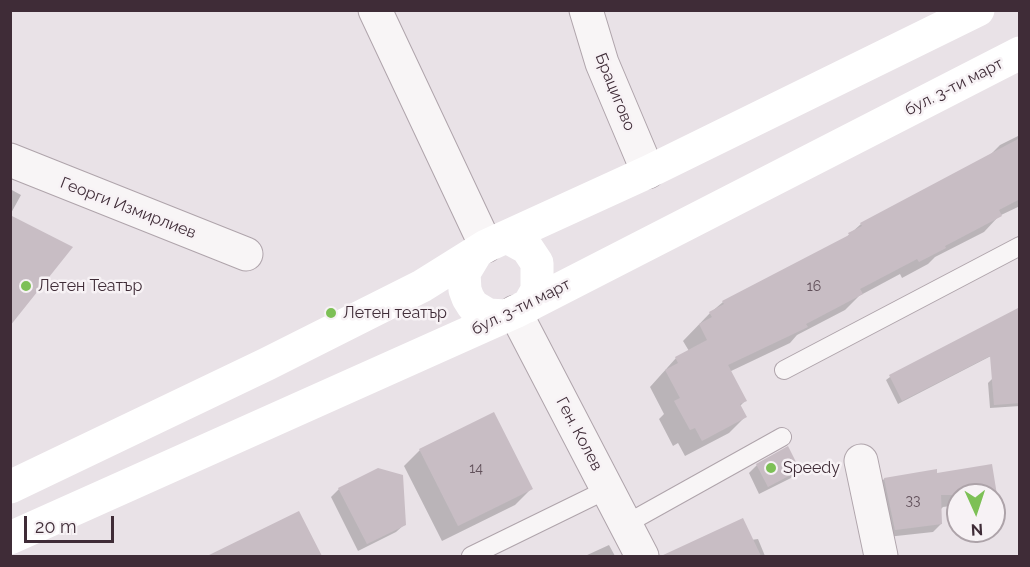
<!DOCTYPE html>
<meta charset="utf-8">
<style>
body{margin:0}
#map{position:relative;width:1030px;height:567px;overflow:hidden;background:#e9e2e7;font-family:Raleway,sans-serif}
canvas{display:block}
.frame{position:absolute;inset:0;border:12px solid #3f2c37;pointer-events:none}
.north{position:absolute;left:946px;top:483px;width:60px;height:60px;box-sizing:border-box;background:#f7f2f5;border:2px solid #ada3a9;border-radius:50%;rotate:177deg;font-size:16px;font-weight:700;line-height:24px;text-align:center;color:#3f2c37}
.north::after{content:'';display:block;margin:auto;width:21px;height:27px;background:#7dc056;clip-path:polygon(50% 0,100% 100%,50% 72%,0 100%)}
.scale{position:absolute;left:24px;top:516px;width:90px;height:27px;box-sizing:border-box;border:3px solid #3f2c37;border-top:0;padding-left:8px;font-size:18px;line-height:21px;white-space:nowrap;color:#3f2c37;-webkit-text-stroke:4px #f7f2f5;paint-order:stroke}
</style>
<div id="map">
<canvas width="1030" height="567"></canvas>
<div class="frame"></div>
<div class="north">N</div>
<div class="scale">20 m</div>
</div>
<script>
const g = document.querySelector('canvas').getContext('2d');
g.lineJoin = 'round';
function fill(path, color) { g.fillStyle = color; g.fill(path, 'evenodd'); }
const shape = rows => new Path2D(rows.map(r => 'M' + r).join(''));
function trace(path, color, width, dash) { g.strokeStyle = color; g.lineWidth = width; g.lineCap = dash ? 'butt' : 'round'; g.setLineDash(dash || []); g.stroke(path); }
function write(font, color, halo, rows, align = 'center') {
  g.font = font + ' Raleway,sans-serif'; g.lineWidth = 5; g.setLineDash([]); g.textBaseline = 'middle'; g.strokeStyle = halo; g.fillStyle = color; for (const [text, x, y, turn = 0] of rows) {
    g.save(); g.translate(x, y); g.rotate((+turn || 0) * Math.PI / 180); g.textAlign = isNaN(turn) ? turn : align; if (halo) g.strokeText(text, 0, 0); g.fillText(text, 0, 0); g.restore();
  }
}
fill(shape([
 [1020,135,1020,206,999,216,984,232,935,257,928,264,902,278,900,274,859,296,845,310,797,335,790,343,729,372,745,401,740,406,745,417,729,433,685,456,678,443,673,446,659,419,664,414,650,387,676,358,689,351,683,341,710,313,723,302,842,241,861,224,988,157,1000,145],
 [10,189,21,195,10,215],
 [1020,309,1020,341,898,404,886,380,890,377],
 [1020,377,1020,406,990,408,988,383,992,379],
 [420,450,531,489,515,505,442,541,404,466],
 [757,465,798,470,791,478,759,494,749,473],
 [936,475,993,495,958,495,958,505,943,507,939,511,941,524,933,532,887,537,877,487,884,479],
 [339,489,405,524,396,532,358,551,331,497],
 [298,513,320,556,218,556,225,549],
 [758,539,765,556,672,556,679,550],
 [609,545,615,556,585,556]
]), '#0003');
fill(shape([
 [1020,138,1020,199,999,210,1002,216,945,246,946,248,919,262,917,259,860,289,863,294,806,324,808,327,728,365,747,401,740,404,747,417,702,441,695,428,690,430,674,401,680,398,665,370,678,363,675,357,707,340,699,324,712,317,709,312,724,304,722,301,849,235,848,233,862,226,860,223],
 [10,215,73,247,10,326],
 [1020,307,1020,403,994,405,990,356,902,401,889,375],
 [494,412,533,489,458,526,419,449],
 [788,446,800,470,768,487,756,464],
 [992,464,997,495,941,495,942,524,895,530,884,478,937,469,937,473],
 [378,468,403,475,406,525,367,544,338,488],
 [299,511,322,556,207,556],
 [743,518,761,556,661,556]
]), '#c8bdc4');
const service = shape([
 [784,370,1020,246],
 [626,524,782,437],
 [471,556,608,489]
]);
const minor = shape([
 [375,10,486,246],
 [586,10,602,63,648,172],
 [10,160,246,254],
 [515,312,642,556],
 [861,461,881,556]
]);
trace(service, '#afa4ab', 20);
trace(minor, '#afa4ab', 35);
trace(service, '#f8f5f6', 18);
trace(minor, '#f8f5f6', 33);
trace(shape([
 [507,237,527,248,537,263,537,290,528,306],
 [476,253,464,273,465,290,468,298,473,306,488,315,506,316],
 [10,487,267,364,422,286,486,246,648,172,978,10],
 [10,538,515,312,1020,53]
]), '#fff', 33);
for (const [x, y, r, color] of [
 [26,286,6,"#7dc056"],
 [331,313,6,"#7dc056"],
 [771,468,6,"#7dc056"]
]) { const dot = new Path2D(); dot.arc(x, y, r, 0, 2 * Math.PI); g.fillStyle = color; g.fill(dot); trace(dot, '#f7f2f5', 2); }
write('14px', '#61505a', null, [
 ["16",814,287],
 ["14",476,469],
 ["33",913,501]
]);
write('16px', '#3f2c37', '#f7f2f5', [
 ["бул. 3-ти март",954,87,-27],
 ["Брацигово",615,92,68],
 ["Георги Измирлиев",128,208,21],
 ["бул. 3-ти март",521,307,-26],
 ["Ген. Колев",579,434,62]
]);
write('16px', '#3f2c37', '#f7f2f5', [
 ["Летен Театър",38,286],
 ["Летен театър",343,313],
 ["Speedy",783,468]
], 'left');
</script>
